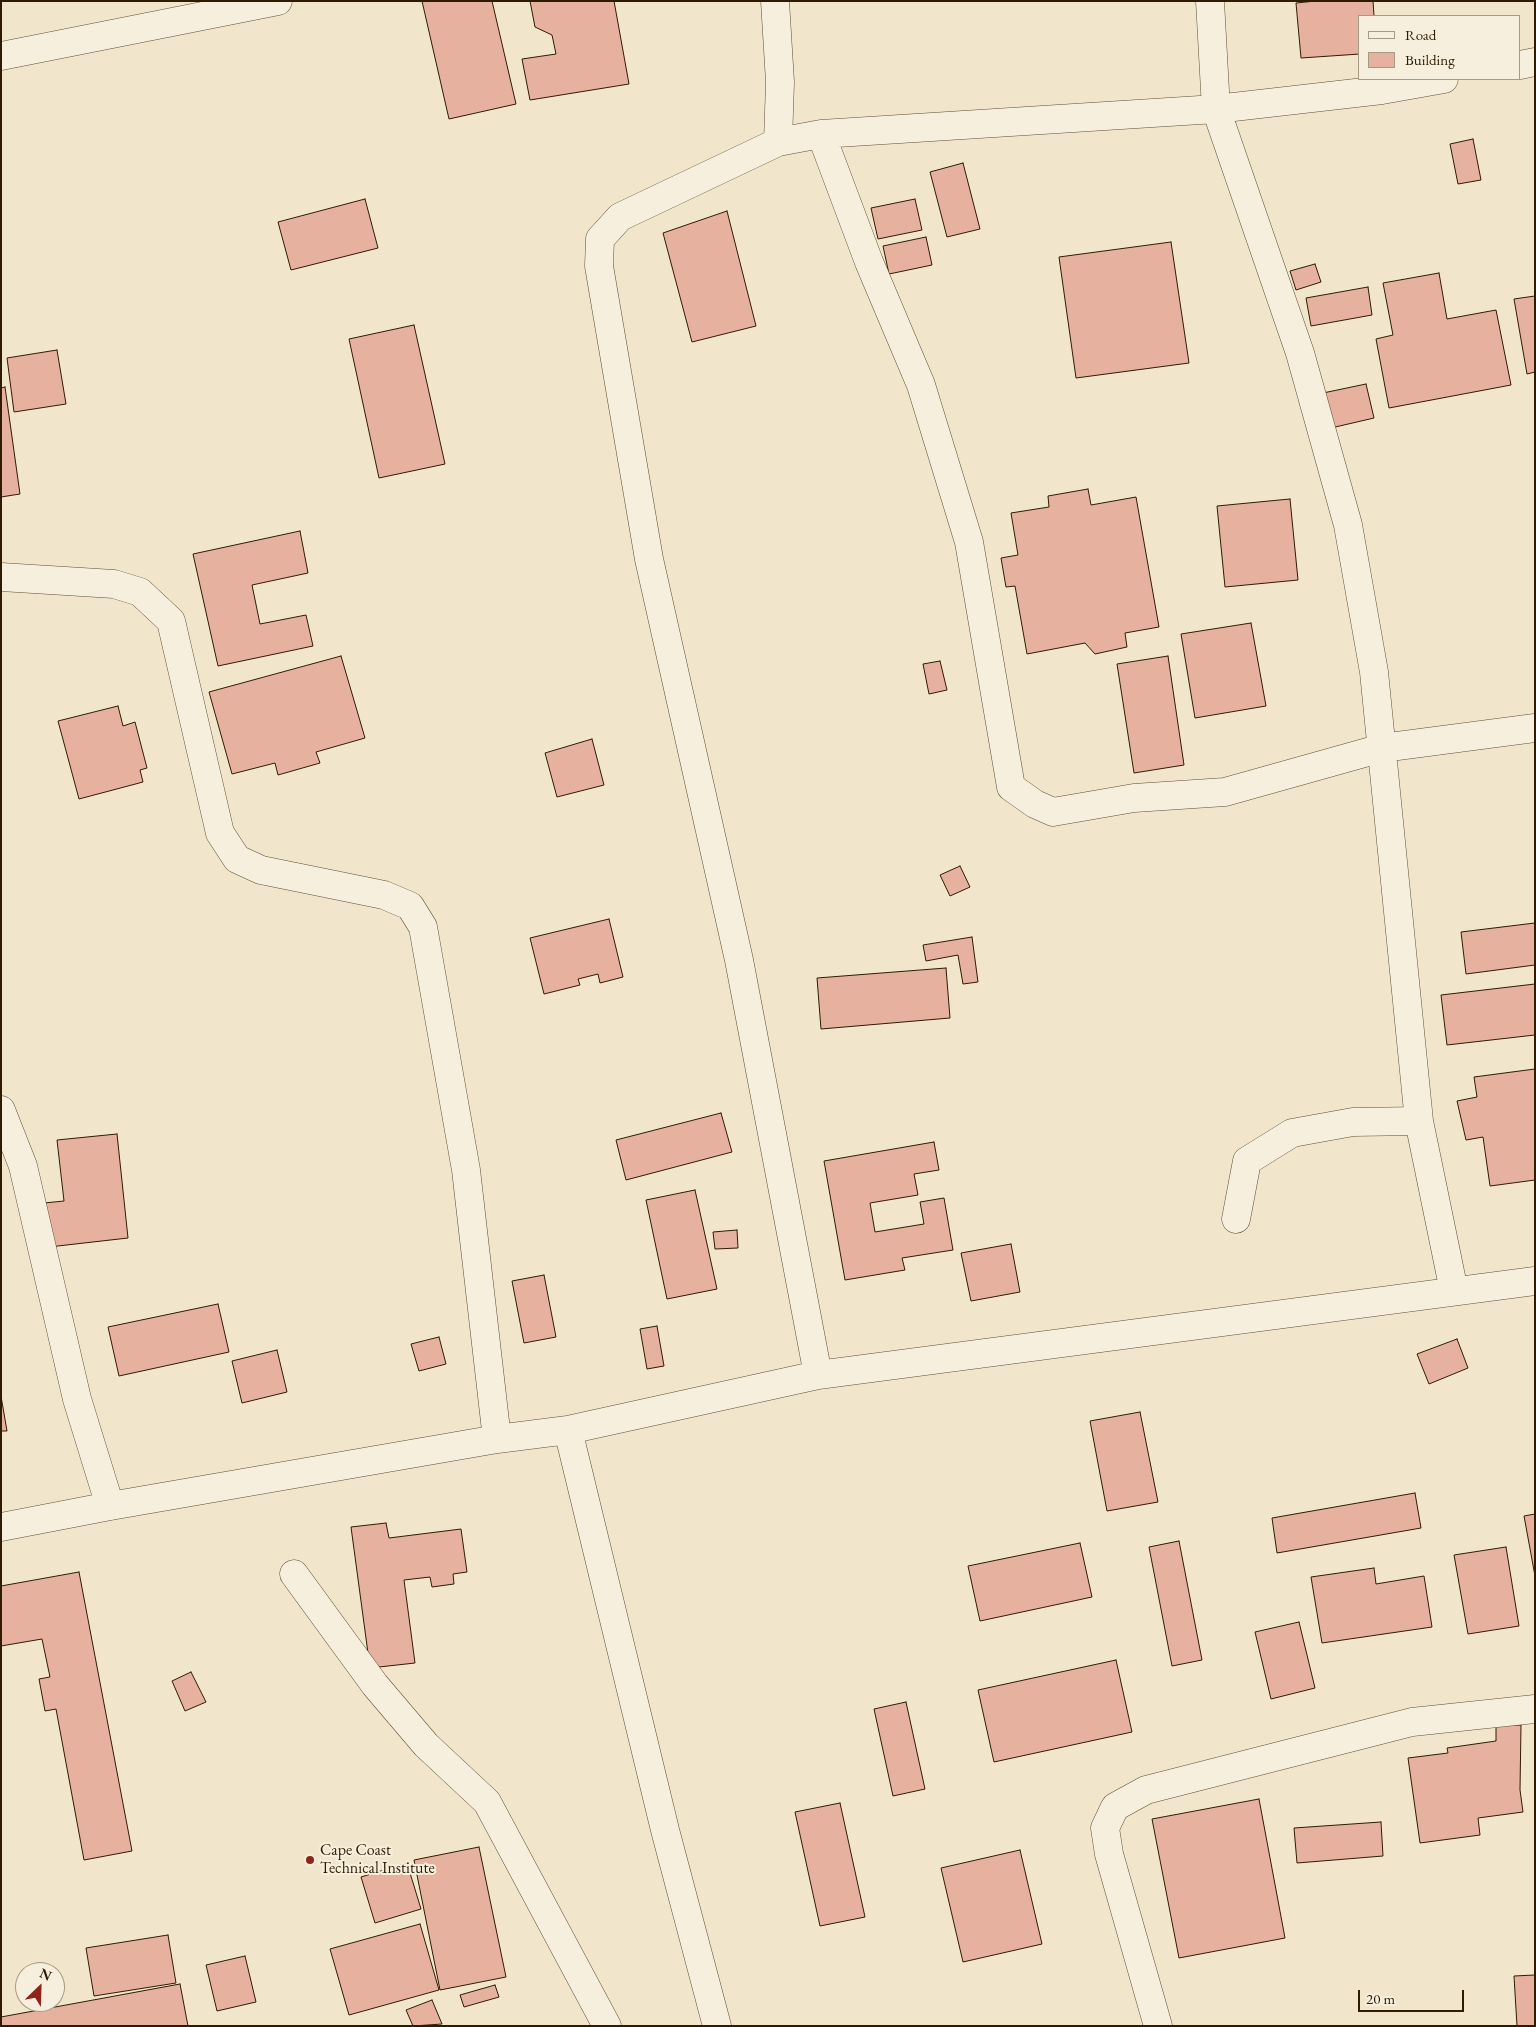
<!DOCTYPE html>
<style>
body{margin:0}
#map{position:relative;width:1536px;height:2027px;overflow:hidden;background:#f1e6cb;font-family:"EB Garamond",serif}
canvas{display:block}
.frame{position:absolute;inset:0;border:2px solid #2f1b01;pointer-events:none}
.legend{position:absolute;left:1358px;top:15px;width:162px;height:65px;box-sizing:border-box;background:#f6efdd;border:1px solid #a69a85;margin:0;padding:6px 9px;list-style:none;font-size:15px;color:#2f1b01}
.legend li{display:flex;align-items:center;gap:10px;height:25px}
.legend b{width:25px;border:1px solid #a69a85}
.north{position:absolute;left:15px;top:1962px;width:50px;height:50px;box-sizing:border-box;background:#f6efdd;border:1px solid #a69a85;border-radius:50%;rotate:24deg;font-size:14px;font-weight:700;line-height:20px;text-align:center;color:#2f1b01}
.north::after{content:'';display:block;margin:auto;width:18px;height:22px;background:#8f2418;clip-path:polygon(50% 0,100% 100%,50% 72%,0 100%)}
.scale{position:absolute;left:1358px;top:1990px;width:106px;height:22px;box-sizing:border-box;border:2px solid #2f1b01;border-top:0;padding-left:6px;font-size:15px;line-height:18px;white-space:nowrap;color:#2f1b01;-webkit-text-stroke:4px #f6efdd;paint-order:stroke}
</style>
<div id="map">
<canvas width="1536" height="2027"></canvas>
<div class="frame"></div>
<ul class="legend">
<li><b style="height:6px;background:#f6efdd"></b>Road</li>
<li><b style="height:14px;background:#e7b19f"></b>Building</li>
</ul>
<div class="north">N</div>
<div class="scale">20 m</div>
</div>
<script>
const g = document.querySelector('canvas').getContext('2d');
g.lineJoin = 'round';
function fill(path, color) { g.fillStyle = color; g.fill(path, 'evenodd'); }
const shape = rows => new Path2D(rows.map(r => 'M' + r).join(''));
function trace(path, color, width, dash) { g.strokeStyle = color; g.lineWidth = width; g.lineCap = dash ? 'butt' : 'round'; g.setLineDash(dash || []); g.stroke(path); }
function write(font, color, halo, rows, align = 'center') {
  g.font = font + ' "EB Garamond",serif'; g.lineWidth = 4; g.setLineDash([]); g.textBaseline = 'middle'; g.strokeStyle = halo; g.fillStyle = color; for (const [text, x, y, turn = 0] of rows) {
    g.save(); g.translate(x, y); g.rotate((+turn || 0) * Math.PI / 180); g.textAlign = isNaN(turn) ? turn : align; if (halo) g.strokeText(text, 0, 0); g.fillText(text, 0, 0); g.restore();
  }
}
const building = shape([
 [422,1,492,1,516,104,449,119,422,1],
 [530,1,614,1,629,84,530,100,522,59,556,54,552,35,535,27,530,1],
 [1316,1,1373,1,1374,16,1360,16,1360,54,1301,58,1296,3,1316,1],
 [1473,139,1481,180,1458,184,1450,144,1473,139],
 [963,163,980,229,947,237,930,172,963,163],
 [365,199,378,248,291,270,278,222,365,199],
 [915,199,922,230,878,239,871,208,915,199],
 [727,211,756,326,692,342,663,233,727,211],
 [926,237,932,265,889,274,883,246,926,237],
 [1171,242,1189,363,1076,378,1059,257,1171,242],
 [1315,264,1321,282,1296,290,1290,271,1315,264],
 [1439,273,1447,319,1496,310,1511,385,1389,408,1376,339,1393,335,1383,283,1439,273],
 [1368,287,1372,315,1311,326,1306,298,1368,287],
 [1535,296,1535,372,1527,374,1514,299,1535,296],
 [414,325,445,464,379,478,349,339,414,325],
 [57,350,66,404,14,412,7,358,57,350],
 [1366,384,1374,418,1331,428,1323,393,1366,384],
 [5,387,20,494,1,497,1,388,5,387],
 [1088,489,1091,505,1136,497,1159,627,1125,633,1127,647,1095,654,1085,643,1027,654,1015,586,1006,587,1001,558,1018,555,1011,513,1049,507,1048,496,1088,489],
 [1290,499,1298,580,1225,587,1217,506,1290,499],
 [300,531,308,573,252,585,260,624,306,615,313,646,218,666,193,554,300,531],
 [1251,623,1266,706,1195,718,1181,634,1251,623],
 [341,656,365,738,316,752,320,763,278,775,275,763,232,774,209,692,341,656],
 [1168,656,1184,765,1134,773,1117,664,1168,656],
 [940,661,947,690,929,694,923,664,940,661],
 [118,706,123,726,135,722,147,768,140,770,143,782,79,799,58,721,118,706],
 [592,739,604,785,557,797,545,753,592,739],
 [960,866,970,887,950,896,940,875,960,866],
 [609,919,623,977,600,983,598,974,578,979,580,985,544,994,530,938,609,919],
 [1535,923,1535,965,1466,974,1461,932,1535,923],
 [972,937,978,982,963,984,958,955,926,961,923,945,972,937],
 [946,968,950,1018,821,1029,817,978,946,968],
 [1535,984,1535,1035,1447,1045,1441,995,1535,984],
 [1535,1069,1535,1180,1490,1186,1483,1137,1466,1140,1457,1101,1477,1097,1474,1077,1535,1069],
 [721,1113,732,1152,626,1180,616,1140,721,1113],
 [117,1134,128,1238,49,1247,44,1203,64,1201,57,1140,117,1134],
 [934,1142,939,1170,914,1174,918,1195,870,1203,875,1232,924,1224,920,1202,944,1198,953,1250,902,1258,905,1270,845,1280,824,1161,934,1142],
 [695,1190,717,1289,667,1299,646,1200,695,1190],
 [737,1230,738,1248,715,1249,713,1232,737,1230],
 [1011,1244,1020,1292,971,1301,961,1253,1011,1244],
 [544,1275,556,1337,524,1343,512,1281,544,1275],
 [218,1304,229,1352,119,1376,108,1327,218,1304],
 [657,1326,664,1366,647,1369,640,1329,657,1326],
 [439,1337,446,1364,419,1371,411,1344,439,1337],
 [1457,1339,1468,1368,1429,1384,1417,1354,1457,1339],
 [277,1350,287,1392,242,1403,232,1361,277,1350],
 [1,1396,7,1431,1,1431,1,1396],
 [1140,1412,1158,1502,1107,1511,1090,1421,1140,1412],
 [1415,1493,1421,1528,1277,1553,1272,1518,1415,1493],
 [1535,1514,1535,1576,1524,1516,1535,1514],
 [386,1523,389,1538,461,1529,467,1572,453,1574,454,1584,432,1587,430,1577,404,1580,415,1663,370,1668,351,1527,386,1523],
 [1179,1541,1202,1660,1172,1666,1149,1547,1179,1541],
 [1080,1543,1092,1597,980,1621,968,1566,1080,1543],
 [1506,1547,1519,1626,1468,1634,1454,1555,1506,1547],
 [1374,1568,1376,1584,1424,1576,1432,1627,1322,1643,1311,1577,1374,1568],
 [79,1572,132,1851,84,1860,56,1709,45,1711,39,1679,50,1677,42,1639,1,1646,1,1586,79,1572],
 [1299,1622,1315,1688,1271,1699,1255,1632,1299,1622],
 [1116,1660,1132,1732,994,1762,978,1690,1116,1660],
 [191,1672,206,1702,185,1711,172,1681,191,1672],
 [906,1702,925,1789,893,1796,874,1709,906,1702],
 [1496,1725,1521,1725,1520,1790,1523,1812,1478,1818,1480,1835,1420,1843,1408,1758,1448,1753,1447,1748,1496,1741,1496,1725],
 [1259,1799,1285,1938,1179,1958,1152,1819,1259,1799],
 [840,1803,865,1917,820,1926,795,1812,840,1803],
 [1381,1822,1383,1856,1297,1863,1294,1828,1381,1822],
 [479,1847,506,1977,440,1990,414,1860,479,1847],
 [1020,1850,1042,1944,963,1962,941,1868,1020,1850],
 [407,1863,421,1909,375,1923,361,1877,407,1863],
 [420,1924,439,1990,349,2015,330,1949,420,1924],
 [168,1935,176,1983,94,1996,86,1948,168,1935],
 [245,1956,256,2002,217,2011,206,1965,245,1956],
 [1535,1975,1535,2026,1517,2026,1514,1976,1535,1975],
 [180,1984,188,2026,1,2026,1,2017,180,1984],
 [495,1985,499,1997,464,2007,460,1995,495,1985],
 [432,2000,442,2024,413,2026,406,2010,432,2000]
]);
fill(building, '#e7b19f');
trace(building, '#2f1b01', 1);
const minor = shape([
 [775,1,780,82,778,142],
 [1210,1,1216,109,1382,90,1444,79],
 [1,56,278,1],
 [1520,65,1535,62],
 [821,134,869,262,921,385,969,542,1011,787,1035,804,1053,812,1134,798,1225,792,1382,748,1535,728],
 [1,577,114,584,140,592,171,621,220,833,237,859,261,870,384,895,410,906,423,927,466,1170,497,1439],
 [1,1110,23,1166,77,1399,110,1506],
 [1236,1219,1247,1161,1292,1133,1353,1122,1419,1121],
 [818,1375,739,960,649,559,599,266,600,239,620,217,778,142,821,134,1216,109,1300,353,1348,525,1374,672,1419,1121,1454,1291],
 [568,1430,665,1830,717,2026],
 [1,1527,110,1506,497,1439,568,1430,818,1375,1535,1281],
 [294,1574,375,1685,426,1745,487,1802,607,2026],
 [1158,2026,1109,1854,1105,1828,1115,1807,1146,1790,1412,1722,1535,1709]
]);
trace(minor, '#604e34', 29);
trace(minor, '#f6efdd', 28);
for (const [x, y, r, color] of [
 [310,1860,5,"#8f2418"]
]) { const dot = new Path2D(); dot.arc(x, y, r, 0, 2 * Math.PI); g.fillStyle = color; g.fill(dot); trace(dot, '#f6efdd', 2); }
write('16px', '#2f1b01', '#f6efdd', [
 ["Cape Coast",320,1851],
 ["Technical Institute",320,1869]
], 'left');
</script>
